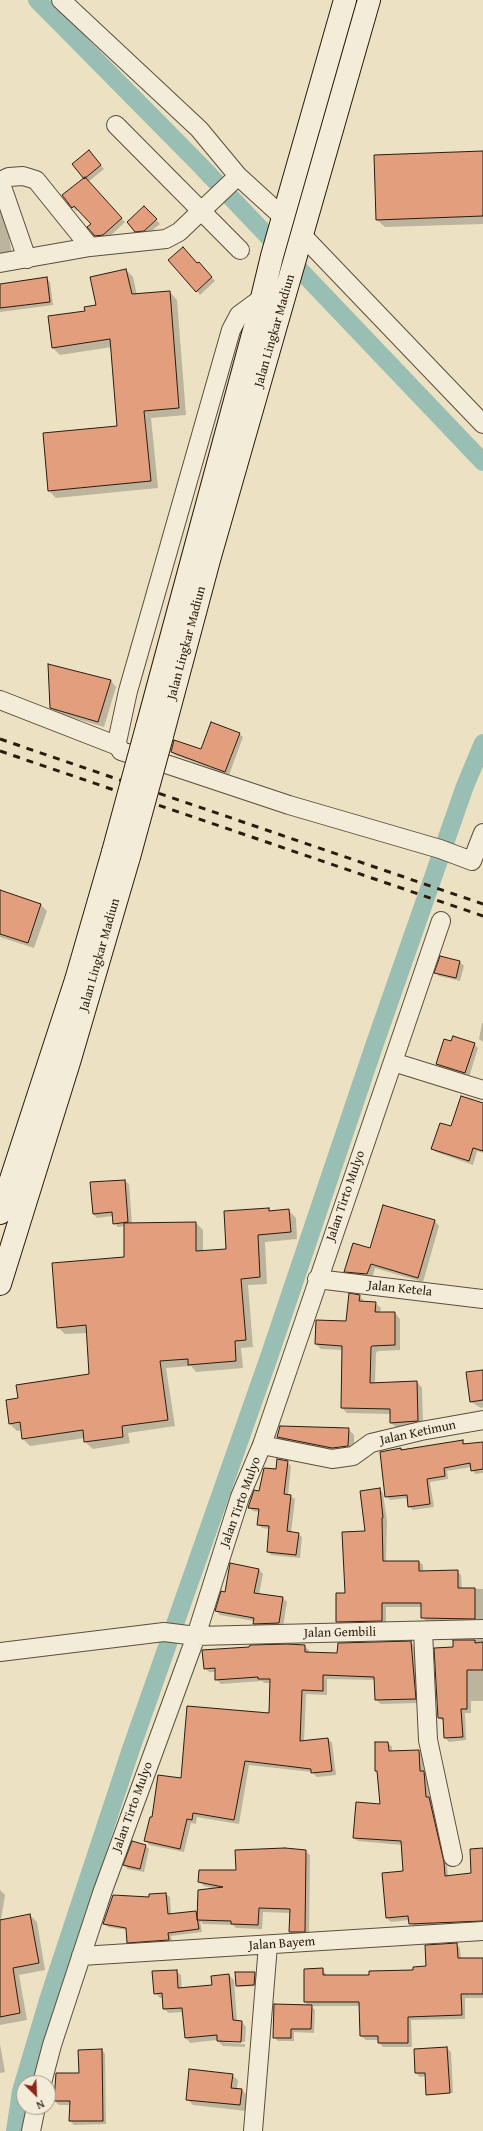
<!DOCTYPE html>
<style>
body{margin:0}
#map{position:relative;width:483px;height:2131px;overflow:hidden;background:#ece2c3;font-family:"Gentium Book Plus",serif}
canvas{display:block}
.north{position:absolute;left:16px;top:2075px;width:40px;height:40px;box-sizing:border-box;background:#f3ecd8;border:1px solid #a39988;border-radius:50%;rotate:156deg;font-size:11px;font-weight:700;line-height:16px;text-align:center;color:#2b1c0f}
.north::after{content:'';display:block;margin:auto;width:14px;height:18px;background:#8f2418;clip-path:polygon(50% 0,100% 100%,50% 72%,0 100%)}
</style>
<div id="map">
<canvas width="483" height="2131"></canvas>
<div class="north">N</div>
</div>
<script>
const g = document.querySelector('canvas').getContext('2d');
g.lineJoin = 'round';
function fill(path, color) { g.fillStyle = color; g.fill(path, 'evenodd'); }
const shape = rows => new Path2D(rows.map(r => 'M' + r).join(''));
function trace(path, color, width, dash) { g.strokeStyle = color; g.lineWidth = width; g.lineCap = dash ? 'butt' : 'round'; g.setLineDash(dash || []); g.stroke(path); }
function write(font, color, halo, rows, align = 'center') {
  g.font = font + ' "Gentium Book Plus",serif'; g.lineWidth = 3; g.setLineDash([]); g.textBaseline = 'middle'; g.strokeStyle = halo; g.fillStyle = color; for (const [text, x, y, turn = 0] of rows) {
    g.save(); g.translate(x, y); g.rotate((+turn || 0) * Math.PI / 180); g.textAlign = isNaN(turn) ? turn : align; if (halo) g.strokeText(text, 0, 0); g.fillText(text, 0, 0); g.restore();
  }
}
fill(shape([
 [89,151,104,169,88,182,125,222,107,239,99,239,95,235,92,224,79,209,76,211,73,207,85,179],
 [483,152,483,224,385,227,377,220],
 [144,207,160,224,148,234,140,235,128,222],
 [0,208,8,231,12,254,0,257],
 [199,263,215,281,200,295,197,291],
 [126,270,133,277,137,295,170,292,177,300,186,415,151,418,158,488,56,498,49,491,118,426,112,347,60,355,53,348,49,317,86,312,97,306],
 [46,278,50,282,53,305,0,312,0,285],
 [111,681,116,687,104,727,57,713,51,707],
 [239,734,243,737,229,775,175,755,172,751,201,750],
 [0,891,41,905,47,911,34,948,0,937],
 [441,957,460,962,464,966,460,981,439,976,436,973],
 [482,1023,483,1023,483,1042,479,1039],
 [452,1042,474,1044,478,1048,469,1077,441,1068,437,1064],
 [483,1104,483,1153,477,1151,473,1165,436,1152,432,1148,452,1128],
 [125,1181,129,1184,132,1224,196,1223,203,1230,203,1252,227,1250,268,1209,272,1212,288,1210,296,1218,297,1239,265,1242,267,1284,248,1285,253,1347,241,1348,243,1368,196,1372,191,1366,166,1368,175,1426,128,1433,130,1443,93,1449,85,1442,85,1438,30,1446,23,1439,22,1430,17,1431,10,1424,19,1399,90,1375,87,1333,65,1334,58,1327,125,1258,125,1226,118,1227,114,1223,113,1216,97,1218,93,1214],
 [435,1221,439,1226,423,1282,375,1268,372,1279,350,1276,345,1271,371,1250],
 [350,1294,360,1296,365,1302,375,1303,381,1308,380,1313,395,1313,400,1319,400,1350,378,1351,376,1353,375,1383,417,1382,422,1388,423,1426,397,1428,391,1423,391,1414,347,1413,342,1408,343,1350,321,1349,316,1344,347,1322],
 [483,1371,483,1407,481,1408,471,1402],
 [348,1429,354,1435,354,1452,339,1454,284,1443,278,1437],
 [462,1441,466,1444,483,1443,483,1473,475,1474,471,1467,447,1471,448,1479,430,1482,434,1507,413,1510,409,1506,408,1498,390,1500,386,1496,401,1449,403,1451],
 [287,1462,291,1466,288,1495,295,1499,291,1533,298,1534,302,1537,300,1558,271,1555,268,1551,270,1529,262,1528,258,1524,259,1512,253,1511,249,1507,277,1471],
 [379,1489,383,1493,387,1521,386,1562,419,1562,423,1565,423,1572,457,1571,461,1575,462,1589,483,1589,483,1622,426,1621,422,1617,422,1607,386,1607,386,1624,341,1625,337,1621],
 [231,1565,259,1570,263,1574,259,1595,283,1598,287,1602,283,1627,258,1628,254,1624,254,1621,220,1615,216,1611,226,1593],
 [483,1639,483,1701,471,1701,471,1713,465,1713,466,1740,449,1742,445,1738,444,1721,438,1718,454,1641],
 [411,1642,415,1647,419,1703,381,1704,376,1700,375,1680,327,1679,327,1695,306,1694,304,1742,328,1739,332,1743,336,1775,317,1777,312,1772,249,1765,239,1824,197,1817,196,1824,191,1823,184,1852,149,1845,145,1840,153,1818,182,1779,269,1714,271,1683,264,1683,262,1681,221,1684,216,1679,216,1672,209,1672,205,1668,304,1646,309,1650,309,1654,338,1654],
 [388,1743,392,1747,392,1751,419,1751,423,1755,424,1772,427,1776,430,1798,433,1802,447,1866,448,1876,472,1874,483,1849,483,1924,414,1927,409,1920,391,1922,387,1918,404,1871,403,1845,358,1841,354,1838,381,1805,378,1772,376,1770],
 [146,1846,149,1849,144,1872,128,1869,124,1865],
 [305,1851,310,1855,309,1936,295,1936,290,1932,291,1913,263,1912,262,1929,236,1928,233,1925,203,1924,200,1921,202,1932,171,1936,172,1943,132,1946,128,1942,128,1930,108,1927,104,1924,150,1899,166,1894,170,1897,171,1915,196,1912,199,1915,216,1889,204,1886,200,1882],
 [0,1890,5,1895,1,1920,30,1915,37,1922,45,1970,19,1975,27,2020,0,2025],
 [456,1944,460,1948,461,1959,483,1959,483,1998,465,1998,465,2019,411,2020,412,2047,383,2047,379,2043,379,2040,366,2040,361,2036,360,2006,311,2006,315,2010,314,2033,294,2032,294,2041,278,2041,274,2037,309,2006,305,2002,323,1969,327,1976,370,1976,414,1971,428,1967],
 [176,1971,181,1975,182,1989,213,1986,229,1975,234,1980,237,2022,242,2022,246,2027,245,2042,222,2040,222,2042,245,2044,245,2047,223,2046,217,2040,190,2043,186,2038,183,2012,169,2013,164,2009,164,1998,160,1998,155,1993],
 [254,1973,256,1974,256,1986,238,1987,237,1985],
 [0,2044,5,2072,0,2073],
 [447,2048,451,2052,453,2093,431,2094,426,2076,420,2077,416,2073],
 [102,2050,105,2054,106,2124,74,2125,70,2121,71,2105,59,2105,55,2101],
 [232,2075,238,2080,237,2089,242,2090,247,2095,246,2111,193,2105,187,2099]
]), '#0003');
trace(shape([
 [37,0,199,164,483,462],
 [15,2131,21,2091,49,1997,131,1749,269,1357,374,1046,465,786,483,743]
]), '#99beb3', 18);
const building = shape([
 [89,150,101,165,84,179,72,164,89,150],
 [483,151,483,216,376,220,374,155,483,151],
 [85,177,122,218,103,235,95,236,87,227,91,224,74,206,72,208,62,195,85,177],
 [144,206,157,219,144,231,135,232,127,222,144,206],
 [183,247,197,263,199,262,212,277,196,292,168,260,183,247],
 [126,269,132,294,170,291,179,408,144,411,151,481,48,491,43,433,117,426,110,339,52,348,48,316,85,311,84,307,96,305,90,277,126,269],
 [47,277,50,302,0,308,0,284,47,277],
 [48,664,111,680,98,722,50,708,48,664],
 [211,722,240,733,225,772,171,752,174,740,201,749,211,722],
 [0,890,41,904,28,943,0,934,0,890],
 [440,956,460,961,456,978,434,973,440,956],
 [453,1036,475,1043,465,1073,436,1064,444,1039,451,1041,453,1036],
 [461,1096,483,1103,483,1151,473,1148,469,1161,431,1149,440,1123,451,1126,461,1096],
 [125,1180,128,1222,113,1224,112,1212,93,1214,90,1182,125,1180],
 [383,1205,435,1220,418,1278,371,1264,367,1274,344,1272,353,1243,370,1248,383,1205],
 [269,1208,269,1211,289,1209,291,1232,258,1235,260,1277,241,1279,246,1340,235,1341,236,1361,188,1365,188,1359,160,1361,168,1420,122,1426,123,1437,84,1442,83,1430,22,1439,20,1422,9,1424,6,1400,18,1398,16,1385,89,1374,86,1325,57,1328,52,1263,124,1257,124,1223,196,1222,196,1251,226,1249,224,1211,269,1208],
 [349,1293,360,1295,359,1301,376,1302,375,1312,395,1312,395,1345,372,1346,371,1347,370,1383,417,1381,418,1421,390,1423,390,1409,341,1408,342,1346,315,1344,316,1320,346,1321,349,1293],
 [483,1370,483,1400,470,1402,466,1372,483,1370],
 [280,1426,349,1428,348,1446,332,1448,277,1437,280,1426],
 [463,1440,463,1444,483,1442,483,1469,471,1471,470,1463,444,1468,445,1476,427,1479,430,1504,408,1507,407,1495,385,1497,380,1452,401,1448,401,1450,463,1440],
 [277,1459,288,1461,284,1494,291,1495,287,1531,299,1533,296,1555,267,1552,269,1526,257,1525,259,1509,248,1508,254,1490,259,1491,264,1468,276,1469,277,1459],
 [380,1488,383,1518,382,1518,383,1561,419,1561,419,1571,458,1570,458,1588,475,1588,475,1619,421,1618,421,1603,382,1603,382,1621,336,1622,336,1593,345,1593,342,1532,365,1531,360,1491,380,1488],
 [230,1563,259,1569,254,1593,283,1597,279,1623,253,1624,254,1618,215,1611,221,1591,225,1592,230,1563],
 [453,1640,475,1640,475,1643,483,1642,483,1670,467,1670,467,1709,461,1709,463,1737,444,1738,443,1718,438,1718,434,1648,453,1647,453,1640],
 [411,1641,416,1699,375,1700,374,1677,323,1675,323,1691,302,1690,300,1741,328,1738,332,1771,311,1773,311,1769,245,1761,234,1820,193,1813,192,1820,187,1819,180,1849,144,1841,150,1817,152,1817,158,1775,181,1778,187,1706,269,1713,270,1679,258,1679,258,1677,215,1680,215,1668,204,1669,202,1650,249,1647,250,1645,287,1644,305,1645,305,1652,337,1653,338,1643,411,1641],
 [375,1742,388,1742,389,1751,419,1750,420,1771,424,1771,426,1797,429,1797,444,1862,445,1876,471,1873,470,1849,483,1848,483,1921,409,1924,408,1916,386,1918,382,1873,403,1871,401,1841,353,1838,356,1802,380,1804,377,1771,375,1771,375,1742],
 [132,1841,146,1845,140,1869,123,1865,132,1841],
 [285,1848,306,1850,305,1932,289,1932,290,1909,259,1908,258,1925,231,1924,231,1921,197,1920,198,1890,223,1887,198,1882,199,1870,236,1870,235,1850,285,1848],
 [166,1893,168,1914,196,1911,199,1929,168,1933,169,1940,127,1943,126,1928,103,1924,113,1895,149,1897,149,1894,166,1893],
 [30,1914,39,1963,13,1968,20,2013,0,2017,0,1920,30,1914],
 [457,1943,458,1958,483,1958,483,1994,461,1994,462,2015,408,2017,408,2043,378,2043,378,2036,360,2036,359,2002,304,2002,304,1969,323,1968,323,1975,369,1975,369,1971,413,1970,413,1967,426,1966,425,1945,457,1943],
 [177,1970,178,1988,212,1985,211,1976,229,1974,233,2020,242,2021,241,2042,217,2041,217,2035,185,2038,182,2008,163,2009,162,1993,154,1994,152,1971,177,1970],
 [235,1972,255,1972,254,1985,236,1986,235,1972],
 [274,2004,312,2005,311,2029,291,2029,291,2038,273,2038,274,2004],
 [447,2047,450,2093,426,2095,425,2073,415,2073,414,2049,447,2047],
 [102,2049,103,2121,69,2121,70,2101,54,2101,56,2073,79,2073,78,2050,102,2049],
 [189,2069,233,2074,231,2088,242,2089,240,2105,186,2100,189,2069]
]);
fill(building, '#e29e7d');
trace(building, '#2b1c0f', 1);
const street = shape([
 [61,0,199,129,238,176,283,217],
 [116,125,240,250],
 [0,181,9,177,23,176,36,180,90,247],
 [0,181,27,259],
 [301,234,483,424],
 [0,263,90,247,166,239,179,232,238,176],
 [0,700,118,746],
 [151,761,121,751,118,746,117,742,128,691,231,330,239,315,262,298],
 [160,762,289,805,440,849,472,861,483,833],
 [393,1062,483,1090],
 [317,1279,483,1299],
 [262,1445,332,1459,353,1456,371,1443,421,1431,483,1420],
 [423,1631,428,1740,453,1857],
 [0,1652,164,1632,196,1636,483,1629],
 [81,1956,483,1931],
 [42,2083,52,2045,102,1893,196,1636,240,1497,262,1445,441,921],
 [31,2131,36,2107],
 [253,2131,268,1945]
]);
const secondary = shape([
 [147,727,256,323,272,256,345,0],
 [162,736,209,560,369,0],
 [0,1213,76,980,113,852],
 [0,1284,70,1059,129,857]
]);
trace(street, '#5b4e3c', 20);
trace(secondary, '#2b1c0f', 24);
trace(street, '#f3ecd8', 18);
trace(secondary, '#f3ecd8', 22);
trace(shape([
 [0,739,483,904],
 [0,751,483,916]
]), '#2b1c0f', 3, [7, 7]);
const secondaryBridge = shape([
 [113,852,147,727],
 [129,857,162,736]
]);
trace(secondaryBridge, '#2b1c0f', 24, []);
trace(secondaryBridge, '#f3ecd8', 22);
write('13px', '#2b1c0f', '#f3ecd8', [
 ["Jalan Lingkar Madiun",275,331,-74],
 ["Jalan Lingkar Madiun",187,643,-75],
 ["Jalan Lingkar Madiun",100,955,-74],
 ["Jalan Tirto Mulyo",346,1196,-71],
 ["Jalan Ketela",400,1289,6],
 ["Jalan Ketimun",418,1433,-12],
 ["Jalan Tirto Mulyo",241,1502,-70],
 ["Jalan Gembili",340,1633,-1],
 ["Jalan Tirto Mulyo",133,1807,-70],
 ["Jalan Bayem",282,1944,-4]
]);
</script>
